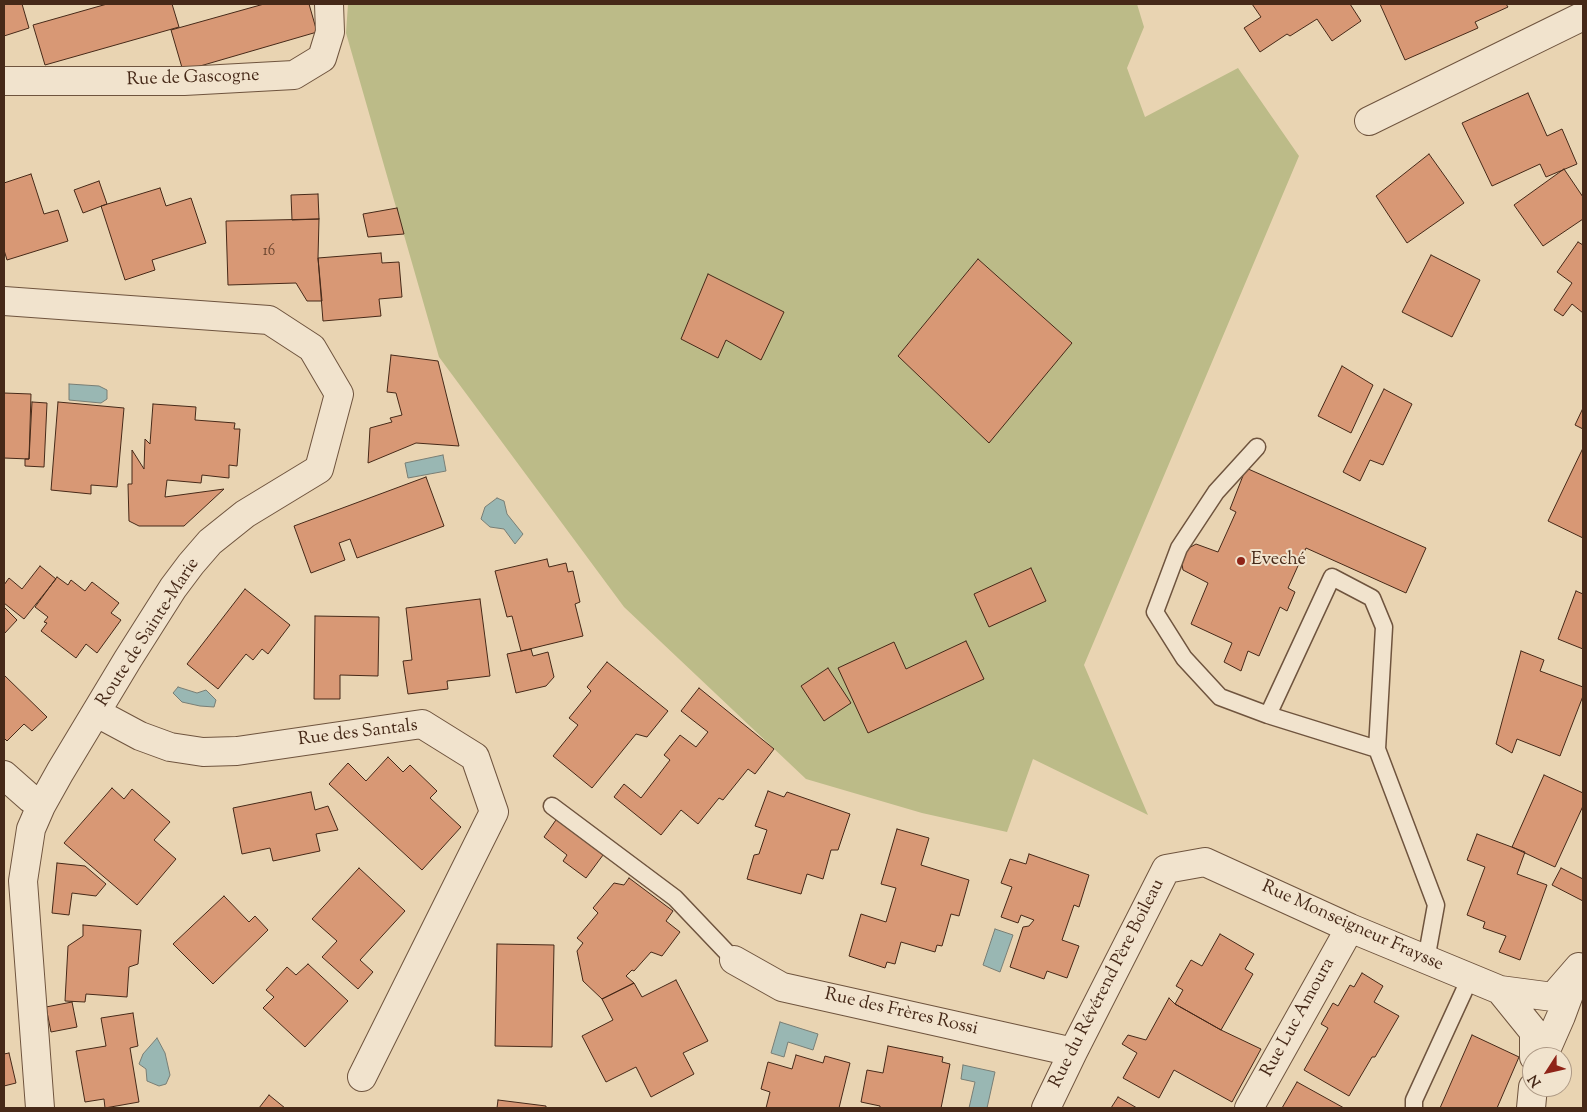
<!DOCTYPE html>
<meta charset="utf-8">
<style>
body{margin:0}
#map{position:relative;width:1587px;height:1112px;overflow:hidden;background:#e9d4b2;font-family:"Sorts Mill Goudy",serif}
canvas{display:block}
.frame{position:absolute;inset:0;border:5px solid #462918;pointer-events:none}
.north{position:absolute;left:1522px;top:1047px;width:50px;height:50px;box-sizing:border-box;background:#f1e3cd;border:1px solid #ad9985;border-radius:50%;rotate:235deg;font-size:14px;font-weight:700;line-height:20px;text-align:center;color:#462918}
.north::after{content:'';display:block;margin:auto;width:18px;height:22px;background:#8f2418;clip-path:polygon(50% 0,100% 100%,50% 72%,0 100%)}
</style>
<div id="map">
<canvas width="1587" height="1112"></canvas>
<div class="frame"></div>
<div class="north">N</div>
</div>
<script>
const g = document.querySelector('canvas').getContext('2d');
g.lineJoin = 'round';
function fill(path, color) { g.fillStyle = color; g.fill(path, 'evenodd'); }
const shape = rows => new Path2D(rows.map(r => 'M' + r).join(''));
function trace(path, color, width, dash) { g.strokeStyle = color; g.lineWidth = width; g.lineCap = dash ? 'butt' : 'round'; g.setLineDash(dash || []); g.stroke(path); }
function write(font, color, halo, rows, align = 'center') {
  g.font = font + ' "Sorts Mill Goudy",serif'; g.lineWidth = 4; g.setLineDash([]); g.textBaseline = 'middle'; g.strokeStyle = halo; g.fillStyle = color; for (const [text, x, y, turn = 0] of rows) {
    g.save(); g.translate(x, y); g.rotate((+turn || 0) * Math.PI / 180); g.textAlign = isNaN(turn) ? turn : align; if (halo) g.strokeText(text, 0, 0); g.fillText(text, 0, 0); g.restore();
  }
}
fill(shape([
 [348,4,1137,4,1144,27,1127,68,1145,117,1238,68,1299,156,1084,665,1148,815,1033,759,1007,832,922,813,806,779,624,607,439,357,346,33]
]), '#bcbb88');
const water = shape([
 [69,384,99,386,107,390,107,399,101,403,69,400,69,384],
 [443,455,446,471,408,478,405,463,443,455],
 [497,498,504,501,507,514,523,534,515,544,504,529,490,527,481,519,485,507,497,498],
 [178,687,197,693,206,690,216,700,214,707,200,706,182,702,173,693,178,687],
 [995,929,1013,935,1000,972,983,965,995,929],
 [780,1022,818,1034,813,1050,788,1042,784,1057,771,1053,780,1022],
 [157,1038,165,1053,170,1075,166,1084,159,1086,147,1081,146,1069,139,1064,143,1054,157,1038],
 [963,1065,995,1072,987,1108,969,1108,975,1082,961,1079,963,1065]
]);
fill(water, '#99b7b3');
trace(water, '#787e75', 1);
const building = shape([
 [4,4,22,4,29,28,4,36,4,4],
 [107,4,172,4,179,27,45,65,33,25,107,4],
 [264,4,309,4,317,32,183,71,171,30,264,4],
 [1252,4,1350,4,1361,21,1332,41,1317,19,1290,36,1287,34,1260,52,1244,28,1261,17,1252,4],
 [1380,4,1506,4,1508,7,1475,22,1478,28,1405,60,1380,4],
 [1528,93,1547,136,1562,129,1577,164,1546,177,1540,164,1492,186,1462,123,1528,93],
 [1429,154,1464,203,1407,243,1376,196,1429,154],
 [1564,169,1583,197,1583,219,1543,246,1514,205,1564,169],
 [31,174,44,214,58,210,68,241,7,260,4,250,4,183,31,174],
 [99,181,107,204,83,213,74,190,99,181],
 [160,188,166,206,191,198,206,243,152,260,155,270,125,280,101,206,160,188],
 [318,194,319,219,292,220,291,195,318,194],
 [397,208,404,234,368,237,363,214,397,208],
 [319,219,318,258,322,301,307,301,296,283,228,285,226,221,319,219],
 [1578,242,1583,245,1583,313,1572,304,1563,316,1554,310,1572,283,1557,272,1578,242],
 [381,253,382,263,399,262,402,297,379,299,381,316,323,321,318,258,381,253],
 [1431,255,1480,280,1452,337,1402,312,1431,255],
 [978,259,1072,343,989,443,898,356,978,259],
 [708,274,784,312,761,360,726,340,718,358,681,339,708,274],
 [391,355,438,361,459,446,416,443,368,463,370,428,392,422,390,418,402,415,396,393,387,392,391,355],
 [1342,366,1373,385,1351,433,1318,416,1342,366],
 [1384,389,1412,404,1383,465,1370,460,1360,481,1343,472,1384,389],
 [4,393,31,394,29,459,4,458,4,393],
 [32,402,47,403,44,467,25,466,25,459,29,459,32,402],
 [58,402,124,408,117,487,91,485,91,494,51,490,58,402],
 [153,404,196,407,195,420,235,423,234,429,240,429,237,466,229,465,229,478,202,475,201,483,167,480,165,497,224,489,184,526,139,526,129,521,128,484,132,484,132,450,144,469,145,439,150,444,153,404],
 [1583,408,1583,429,1575,425,1583,408],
 [1583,448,1583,538,1548,521,1583,448],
 [1246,468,1426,548,1406,593,1306,548,1288,588,1295,592,1287,611,1280,607,1259,656,1248,651,1241,671,1224,662,1232,643,1191,624,1208,583,1183,570,1180,553,1196,544,1218,552,1236,512,1230,509,1246,468],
 [426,477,444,526,357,558,350,539,339,543,345,560,311,573,294,526,426,477],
 [547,559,549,567,566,563,568,572,573,571,580,602,575,604,583,636,521,651,512,616,507,617,495,571,547,559],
 [40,566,56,579,24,619,4,603,4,585,9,578,22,589,40,566],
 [1031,568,1046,601,989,627,974,594,1031,568],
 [57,577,68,585,71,580,85,591,92,582,119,603,111,613,121,620,97,653,86,644,76,658,41,631,47,623,44,622,48,617,35,607,57,577],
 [245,589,290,625,268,654,262,649,253,660,246,654,218,689,187,664,245,589],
 [1576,591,1583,594,1583,649,1558,639,1576,591],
 [480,599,490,676,447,681,448,689,408,694,403,661,412,660,406,608,480,599],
 [4,607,17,620,4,634,4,607],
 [315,616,379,617,378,676,340,675,340,699,314,699,315,616],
 [966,641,984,679,868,733,838,668,894,642,906,669,966,641],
 [531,649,533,656,548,652,554,677,546,686,516,693,507,654,531,649],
 [1521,651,1544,660,1540,671,1583,687,1583,696,1560,756,1517,739,1512,753,1496,744,1521,651],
 [607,662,668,711,647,737,636,734,592,788,553,756,578,725,569,718,591,691,587,687,607,662],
 [828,668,851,703,824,721,801,686,828,668],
 [4,675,47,717,32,731,24,724,7,741,4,738,4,675],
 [699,688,774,749,755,774,748,769,723,800,719,798,698,824,681,810,661,835,614,797,624,784,641,798,670,760,664,755,680,735,696,747,708,732,681,711,699,688],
 [388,757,403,772,410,765,437,791,430,798,461,827,422,870,329,784,348,763,366,781,388,757],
 [1544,775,1583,793,1583,806,1555,867,1512,847,1544,775],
 [112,788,124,799,132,789,170,822,154,840,176,859,137,905,64,843,112,788],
 [768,791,784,797,787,792,850,814,838,850,831,850,823,879,807,874,801,894,747,879,754,855,759,854,767,830,755,826,768,791],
 [311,792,315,810,328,806,338,830,316,834,320,851,273,861,270,848,242,854,233,808,311,792],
 [558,817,606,851,586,878,563,861,567,855,544,837,558,817],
 [897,829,929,838,921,865,969,880,959,916,951,914,942,946,937,945,935,952,901,942,895,964,887,962,885,968,849,956,861,914,886,922,896,888,881,884,897,829],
 [1477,834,1525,852,1517,874,1547,885,1520,960,1499,952,1506,936,1483,928,1485,922,1467,915,1485,867,1467,860,1477,834],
 [1029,854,1089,875,1079,907,1074,905,1062,940,1079,946,1067,978,1047,971,1044,979,1010,967,1023,927,1029,926,1034,920,1021,915,1018,923,1001,917,1012,887,1001,883,1010,859,1026,864,1029,854],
 [57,863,85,866,106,884,96,896,72,893,69,915,52,913,57,863],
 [359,868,405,911,360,960,373,972,358,989,322,957,337,941,312,919,359,868],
 [1561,868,1583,879,1583,901,1552,885,1561,868],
 [629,878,673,911,666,921,680,932,662,956,651,952,634,971,632,970,626,976,634,983,602,999,583,981,577,951,583,943,577,938,598,913,593,908,614,883,624,885,629,878],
 [224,896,249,922,255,916,268,930,213,984,173,944,224,896],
 [83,925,141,930,138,964,129,967,127,997,86,994,85,1002,65,1001,68,946,83,936,83,925],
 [1220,934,1254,954,1245,969,1253,974,1221,1030,1175,1004,1183,990,1176,986,1191,960,1202,966,1220,934],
 [497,944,554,945,552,1047,495,1046,497,944],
 [308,964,348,1001,305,1047,263,1008,274,997,266,990,287,967,296,975,308,964],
 [1362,973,1383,986,1374,1002,1399,1016,1375,1057,1372,1057,1349,1096,1304,1070,1328,1028,1321,1024,1333,1003,1338,1006,1350,985,1354,987,1362,973],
 [676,980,708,1041,683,1053,694,1074,651,1097,636,1067,606,1082,582,1036,613,1020,602,999,634,983,642,997,676,980],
 [1169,998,1175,1004,1221,1030,1261,1049,1232,1102,1174,1070,1159,1098,1123,1078,1137,1053,1122,1044,1128,1035,1146,1040,1169,998],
 [72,1002,77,1027,51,1032,46,1007,72,1002],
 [133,1013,138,1046,130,1048,139,1102,105,1108,104,1099,85,1102,76,1051,106,1046,101,1018,133,1013],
 [1472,1035,1519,1057,1497,1108,1440,1108,1472,1035],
 [888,1046,943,1057,942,1062,950,1064,941,1108,880,1108,880,1106,861,1102,867,1070,883,1073,888,1046],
 [9,1053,16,1083,4,1086,4,1054,9,1053],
 [796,1055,823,1063,825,1056,850,1063,839,1108,766,1108,770,1092,761,1089,768,1062,792,1069,796,1055],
 [1297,1082,1344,1108,1282,1108,1297,1082],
 [269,1095,285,1108,259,1108,269,1095],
 [1118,1097,1137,1108,1111,1108,1118,1097],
 [498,1100,546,1106,546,1108,497,1108,498,1100]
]);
fill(building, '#d89875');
trace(building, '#462918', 1);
const service = shape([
 [1257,447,1216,492,1179,548,1155,612,1184,658,1220,697,1268,715,1377,749,1436,905,1426,960],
 [1268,715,1332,577,1372,598,1384,627,1377,749],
 [552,806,675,898,734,960],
 [1414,1108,1414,1100,1470,978]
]);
const minor = shape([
 [4,81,184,81,294,75,322,58,330,32,329,4],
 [1369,121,1583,16],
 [4,301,269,320,312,348,339,394,319,469,245,514,210,542,191,564,173,588,128,659,60,772,41,806,31,829,23,881,40,1108],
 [97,713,140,736,170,747,203,752,237,751,422,724,475,757,494,812,362,1077],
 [4,775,30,798,41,806],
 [734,960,782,987,1073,1052],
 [1500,990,1534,1032,1534,1057],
 [1543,1057,1561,1016,1575,978],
 [1046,1108,1073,1052,1166,869,1205,862,1350,928,1500,990,1553,997,1579,967],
 [1249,1108,1350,928],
 [1531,1108,1533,1087]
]);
trace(service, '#6f543e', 19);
trace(minor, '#6f543e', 30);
trace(service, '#f1e3cd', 16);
trace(minor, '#f1e3cd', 28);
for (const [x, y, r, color] of [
 [1241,561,5,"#8f2418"]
]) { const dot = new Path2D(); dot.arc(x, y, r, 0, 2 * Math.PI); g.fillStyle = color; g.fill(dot); trace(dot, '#f1e3cd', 2); }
write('15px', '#6a452f', null, [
 ["16",269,252]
]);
write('18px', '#462918', '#f1e3cd', [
 ["Rue de Gascogne",193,79,-2],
 ["Route de Sainte-Marie",149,633,-57],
 ["Rue des Santals",358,734,-7],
 ["Rue Monseigneur Fraysse",1352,927,24],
 ["Rue du Révérend Père Boileau",1108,984,-63],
 ["Rue des Frères Rossi",901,1013,13],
 ["Rue Luc Amoura",1299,1018,-61]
]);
write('18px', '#462918', '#f1e3cd', [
 ["Eveché",1251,561]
], 'left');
</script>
